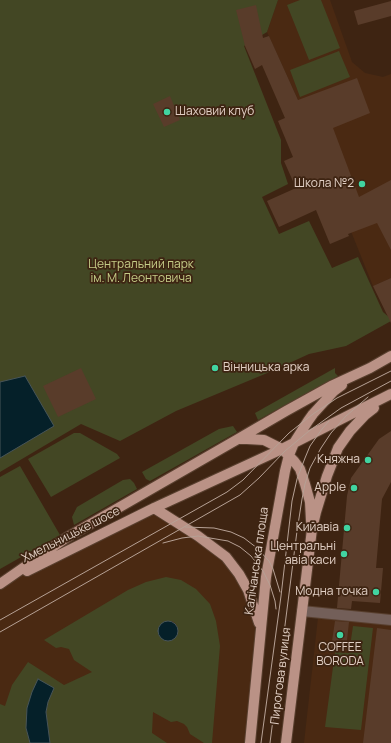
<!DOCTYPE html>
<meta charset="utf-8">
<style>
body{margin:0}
canvas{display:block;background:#3e2412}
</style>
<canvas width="391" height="743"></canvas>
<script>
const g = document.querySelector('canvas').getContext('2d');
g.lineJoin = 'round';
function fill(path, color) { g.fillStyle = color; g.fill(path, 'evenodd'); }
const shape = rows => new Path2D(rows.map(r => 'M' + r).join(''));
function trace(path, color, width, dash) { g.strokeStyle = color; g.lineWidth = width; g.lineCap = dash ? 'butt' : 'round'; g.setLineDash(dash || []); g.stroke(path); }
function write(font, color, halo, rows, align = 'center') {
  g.font = font + ' Manrope,sans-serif'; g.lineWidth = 3.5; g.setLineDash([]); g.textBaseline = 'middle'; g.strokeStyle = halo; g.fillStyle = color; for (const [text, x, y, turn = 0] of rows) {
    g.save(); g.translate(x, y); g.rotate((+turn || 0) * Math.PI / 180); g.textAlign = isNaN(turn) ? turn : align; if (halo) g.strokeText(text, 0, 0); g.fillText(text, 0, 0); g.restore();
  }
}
fill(shape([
 [278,0,330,0,352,62,365,73,383,77,391,74,391,278,373,286,299,102,267,32],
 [154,508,198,536,239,574,261,627,249,743,0,743,0,585],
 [318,618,391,625,391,743,304,743]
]), '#4a2912');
fill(shape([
 [0,0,278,0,267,32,244,46,281,140,281,163,288,184,262,197,279,234,309,221,332,268,358,257,383,312,391,319,391,321,346,346,309,354,272,371,176,411,120,441,81,424,0,472],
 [300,0,321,0,340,48,309,60,287,5],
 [339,51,350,77,300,97,290,70],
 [335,368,335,373,338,376,258,420,255,413],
 [233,426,237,432,150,481,146,479,142,472,219,429],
 [74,433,80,433,117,454,120,458,51,497,28,459],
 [20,466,60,535,0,569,0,477],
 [130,479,134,483,137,489,74,525,72,517,77,507,123,480],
 [166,577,181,580,196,589,210,604,216,621,220,646,212,743,204,743,190,734,187,727,184,724,177,721,171,722,153,712,152,733,167,743,50,743,46,712,48,702,54,688,26,728,30,743,0,743,0,704,5,706,12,685,28,662,64,685,92,672,74,660,69,649,61,647,56,648,44,640,128,590,146,582],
 [172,621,175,623,177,626,178,633,174,639,167,641,164,640],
 [353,626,373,628,361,730,325,727,335,652,349,653]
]), '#434724');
const water = shape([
 [25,376,54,426,0,458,0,382,25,376],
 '158 631a10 10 0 1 1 20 0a10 10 0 1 1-20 0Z',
 [38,679,54,688,48,702,46,712,50,743,30,743,26,728,27,708,32,692,38,679]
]);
fill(water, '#052029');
trace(water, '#475458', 1);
fill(shape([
 [391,1,391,16,358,25,354,11],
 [256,5,263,38,269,36,298,100,357,78,370,113,333,128,359,197,391,180,391,250,377,223,348,234,349,236,330,244,316,210,279,227,267,201,296,188,284,161,293,157,278,121,285,118,262,65,255,69,245,46,236,10],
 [170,96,180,120,164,127,153,104],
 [391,278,391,323,373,286],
 [81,368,96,399,58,417,43,386],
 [391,431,391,482,382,499,376,568,383,568,380,603,352,601,351,609,337,608,347,496,351,478,379,439],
 [335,621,349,622,346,649,331,648],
 [377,628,391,630,391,743,363,743]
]), '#593c2a');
const minor = shape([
 [302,611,391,620]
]);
const major = shape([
 [239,439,247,439,264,440,282,449,294,461,300,469,305,484,310,502,311,521],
 [154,508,198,536,226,557,239,574,248,590,259,623],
 [27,571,154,508,282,449,391,394],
 [0,584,66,538,238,439,286,411,331,386,370,368,391,356],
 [250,743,266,577,285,471,289,455,294,443,308,421,313,414,334,391,342,385],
 [286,743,312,529,316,512,327,476,338,448,350,431,365,415,374,408]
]);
trace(minor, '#583f2e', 12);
trace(major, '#583f2e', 12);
trace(minor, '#735f59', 10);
trace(major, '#ba9286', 10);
trace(shape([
 [185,527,214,528,231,532,244,538,257,548,269,561,273,569,280,592],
 [163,543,182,538,198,536,228,541,240,547,251,556,263,571,270,585,275,601,276,609],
 [0,620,227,492,243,480,289,433,313,414,337,398,391,371],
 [0,632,240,495,259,478,285,451,309,431,341,408,391,381],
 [261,743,281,596,292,501,297,479,305,458,310,446,322,429,329,421],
 [270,743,297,531,302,499,305,484,310,468,321,448,331,433,346,416,368,397]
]), '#b6a195', 1);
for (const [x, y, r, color] of [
 [167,112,4,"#41d4a1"],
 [362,184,4,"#41d4a1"],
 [215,368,4,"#41d4a1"],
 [368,460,4,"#41d4a1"],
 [354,488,4,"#41d4a1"],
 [347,528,4,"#41d4a1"],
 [344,554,4,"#41d4a1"],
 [376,592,4,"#41d4a1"],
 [340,635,4,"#41d4a1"]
]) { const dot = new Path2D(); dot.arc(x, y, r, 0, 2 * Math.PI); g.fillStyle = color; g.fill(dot); trace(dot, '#3e2412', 1.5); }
write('12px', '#e1cfc4', '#3e2412', [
 ["Шаховий клуб",175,112,"left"],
 ["Школа №2",354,184],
 ["Вінницька арка",223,368,"left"],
 ["Княжна",360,460],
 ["Apple",346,488],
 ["Кийавіа",339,528],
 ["Центральні",336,547],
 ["авіа каси",336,561],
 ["Модна точка",368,592],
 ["COFFEE",340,648,"center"],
 ["BORODA",340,662,"center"]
], 'right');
write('12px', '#c4cc87', '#3e2412', [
 ["Центральний парк",141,265],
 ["ім. М. Леонтовича",141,279]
]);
write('12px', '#e1cfc4', '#3e2412', [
 ["Хмельницьке шосе",71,535,-27],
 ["Калічанська площа",257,561,-82],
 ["Пирогова вулиця",281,676,-83]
]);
</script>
